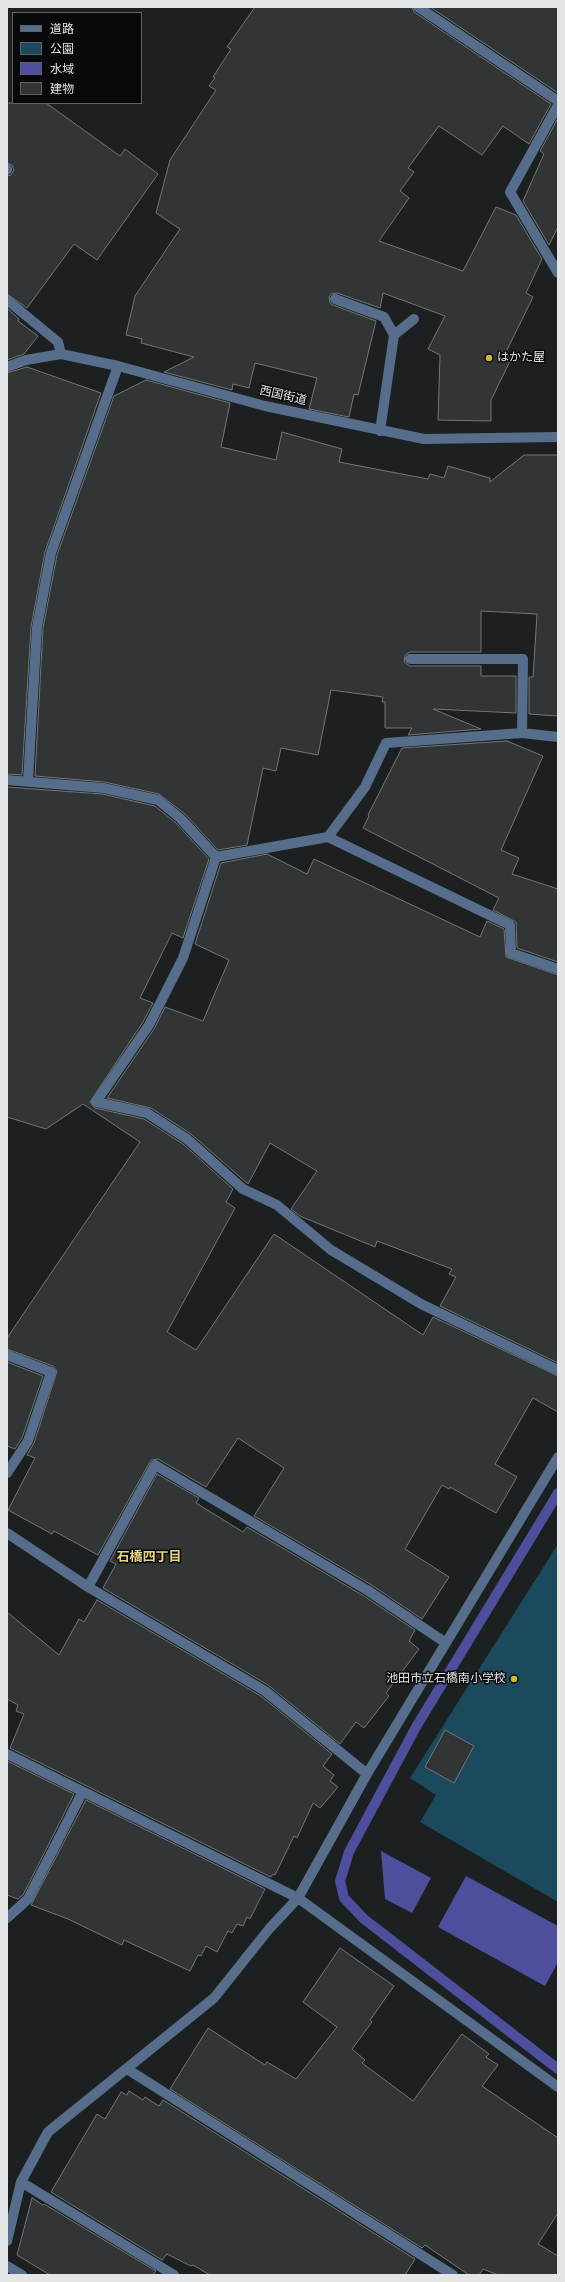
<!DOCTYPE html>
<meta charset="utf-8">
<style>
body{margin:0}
#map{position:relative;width:565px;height:2282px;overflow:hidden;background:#1d2021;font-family:"DM Sans","Noto Sans JP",sans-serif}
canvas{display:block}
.frame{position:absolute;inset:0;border:8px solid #e3e5e6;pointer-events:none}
.legend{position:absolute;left:12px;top:12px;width:130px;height:92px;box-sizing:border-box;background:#08090a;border:1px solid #606162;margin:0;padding:5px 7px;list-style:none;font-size:12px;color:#e3e5e6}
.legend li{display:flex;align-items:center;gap:8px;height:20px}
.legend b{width:20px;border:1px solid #606162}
</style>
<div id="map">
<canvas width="565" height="2282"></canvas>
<div class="frame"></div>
<ul class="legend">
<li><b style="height:5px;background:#566e8c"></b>道路</li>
<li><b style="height:11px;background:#1a4a5c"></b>公園</li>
<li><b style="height:11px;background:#4d4f9c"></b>水域</li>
<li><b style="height:11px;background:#323536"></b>建物</li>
</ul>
</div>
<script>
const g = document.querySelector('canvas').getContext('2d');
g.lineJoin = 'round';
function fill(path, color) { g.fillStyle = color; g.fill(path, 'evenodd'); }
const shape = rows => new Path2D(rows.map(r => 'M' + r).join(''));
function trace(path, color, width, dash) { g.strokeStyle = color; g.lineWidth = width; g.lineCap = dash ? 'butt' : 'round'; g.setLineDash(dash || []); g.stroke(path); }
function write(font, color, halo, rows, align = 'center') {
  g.font = font + ' "DM Sans","Noto Sans JP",sans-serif'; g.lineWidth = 3; g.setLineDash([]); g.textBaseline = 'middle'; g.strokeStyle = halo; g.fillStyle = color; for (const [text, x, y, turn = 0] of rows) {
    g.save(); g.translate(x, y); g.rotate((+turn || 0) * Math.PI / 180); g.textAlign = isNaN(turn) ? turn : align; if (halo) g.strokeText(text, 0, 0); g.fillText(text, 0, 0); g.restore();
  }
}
fill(shape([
 [558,1544,558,1902,420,1822,436,1795,410,1778]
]), '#1a4a5c');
fill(shape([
 [381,1851,431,1878,412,1913,385,1899],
 [466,1876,558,1926,558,1962,545,1986,438,1927]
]), '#4d4f9c');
trace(shape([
 [558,1493,416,1727,349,1852,340,1881,344,1898,364,1919,558,2069]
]), '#4d4f9c', 10);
const building = shape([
 [255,7,412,7,414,12,551,104,529,144,503,126,482,155,439,126,408,168,414,172,400,191,409,198,379,241,463,271,496,207,516,215,542,259,526,293,533,297,506,352,513,355,491,400,491,421,438,420,440,355,428,349,445,316,383,293,380,308,337,293,331,294,329,297,330,303,333,305,376,321,358,395,354,394,349,417,309,409,317,378,255,363,249,388,233,384,232,390,164,372,194,357,141,343,142,339,126,335,135,296,180,229,156,213,170,160,216,90,209,86,215,78,213,77,231,49,227,47,255,7],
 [430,7,558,7,558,93,430,7],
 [7,103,46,103,120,156,125,149,158,174,97,260,74,244,27,308,7,294,7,176,11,175,14,170,12,165,7,163,7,103],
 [558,118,558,227,549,245,523,201,544,154,540,151,558,118],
 [7,308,19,319,18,321,38,336,24,354,7,360,7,308],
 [27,367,101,393,45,552,31,627,22,775,7,774,7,373,27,367],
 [146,380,230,403,221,447,276,460,282,432,342,449,339,462,428,479,430,474,444,478,448,466,490,478,490,482,524,455,558,455,558,716,529,714,529,677,533,677,537,614,481,611,481,652,410,652,405,655,404,662,410,666,481,666,481,676,516,676,516,713,433,709,481,729,408,735,412,728,385,728,385,702,382,702,383,697,331,690,318,755,281,748,276,771,263,768,247,845,218,850,185,814,159,794,104,782,35,776,43,628,57,555,114,396,146,380],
 [507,741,543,756,501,850,519,858,512,874,558,889,558,962,517,948,516,922,493,910,499,898,363,828,369,816,368,815,402,748,507,741],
 [7,787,102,794,155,806,176,823,209,859,183,938,172,933,140,998,153,1003,143,1022,90,1102,95,1108,144,1119,183,1144,233,1189,226,1202,235,1208,167,1332,196,1350,274,1234,423,1335,433,1317,558,1376,558,1412,533,1398,495,1464,517,1477,496,1513,450,1487,449,1489,442,1485,405,1549,449,1577,422,1619,370,1584,254,1516,284,1468,238,1438,206,1487,158,1459,151,1460,98,1555,54,1531,52,1534,8,1510,35,1458,27,1455,34,1443,57,1371,53,1366,7,1349,7,1338,140,1142,83,1104,46,1129,7,1117,7,787],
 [267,854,307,874,314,859,480,937,487,921,504,929,506,957,558,975,558,1363,440,1306,456,1277,449,1274,452,1269,377,1241,375,1247,300,1216,291,1209,317,1171,270,1143,248,1184,191,1134,151,1108,107,1098,154,1029,165,1007,203,1021,229,960,195,944,221,863,267,854],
 [7,1362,43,1376,22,1438,15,1449,7,1446,7,1362],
 [157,1474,199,1498,196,1503,243,1532,247,1527,364,1596,415,1630,409,1641,419,1649,386,1693,389,1696,364,1728,356,1722,340,1744,268,1685,103,1588,116,1564,110,1561,157,1474],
 [97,1600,261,1696,332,1754,323,1766,334,1775,330,1781,338,1787,320,1808,313,1803,297,1838,294,1836,275,1875,273,1874,271,1877,10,1748,24,1714,16,1711,18,1705,7,1699,7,1612,59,1655,79,1619,84,1622,97,1600],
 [445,1730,474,1746,454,1783,425,1767,445,1730],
 [7,1761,74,1794,23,1895,18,1899,7,1895,7,1761],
 [86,1800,265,1889,250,1919,247,1917,243,1926,237,1924,232,1933,228,1931,217,1952,206,1946,201,1956,198,1955,190,1971,124,1940,122,1945,68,1919,31,1905,86,1800],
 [340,1948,394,1986,370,2020,372,2022,352,2049,365,2060,362,2063,413,2101,462,2034,489,2054,486,2057,498,2065,482,2086,558,2138,558,2213,538,2244,558,2256,558,2275,498,2275,483,2269,479,2275,469,2275,425,2245,422,2248,170,2089,208,2028,265,2065,267,2062,296,2079,337,2027,303,2002,340,1948],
 [129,2091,143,2100,145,2097,159,2106,163,2100,415,2259,405,2275,210,2275,193,2265,191,2266,167,2254,162,2260,51,2192,97,2114,105,2119,121,2092,127,2095,129,2091],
 [32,2198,43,2205,44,2204,156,2271,153,2275,50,2275,17,2255,32,2198]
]);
fill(building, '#323536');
trace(building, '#727676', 1);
trace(shape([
 [418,7,558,101],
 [7,169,7,170],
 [558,273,510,192,558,105],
 [335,299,384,317,394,335,380,431],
 [7,300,58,342,61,354],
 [394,335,414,319],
 [7,367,26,360,61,354,118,366,265,406,424,439,558,437],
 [410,659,523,659,522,733],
 [7,780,103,788,158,800,180,818,216,857,328,837,510,925,511,953,558,969],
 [28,781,37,627,51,553,118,366],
 [328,837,365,787,386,743,522,733,558,737],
 [216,857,183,958,149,1025,96,1102,147,1113,187,1139,243,1189,277,1205,331,1250,421,1304,558,1370],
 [7,1355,51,1372,28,1441,7,1473],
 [7,1533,88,1587,265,1691,367,1774],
 [88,1587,155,1465,367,1590,446,1643],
 [7,1754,298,1898,558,2087],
 [7,1918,28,1899,82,1793],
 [127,2069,453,2275],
 [21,2182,174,2275],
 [7,2241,21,2182,48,2132,214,1998,269,1929,298,1898,367,1774,558,1457],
 [7,2266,22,2275]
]), '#566e8c', 10);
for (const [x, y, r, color] of [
 [489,358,4,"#d4b635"],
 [514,1679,4,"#d4b635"]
]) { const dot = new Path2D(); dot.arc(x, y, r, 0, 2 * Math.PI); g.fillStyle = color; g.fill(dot); trace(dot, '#08090a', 1.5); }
write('12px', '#e3e5e6', '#08090a', [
 ["はかた屋",497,358],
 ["池田市立石橋南小学校",506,1679,"right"]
], 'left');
write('12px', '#e3e5e6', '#08090a', [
 ["西国街道",283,396,13]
]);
write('bold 13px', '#e7d386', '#08090a', [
 ["石橋四丁目",149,1558]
]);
</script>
